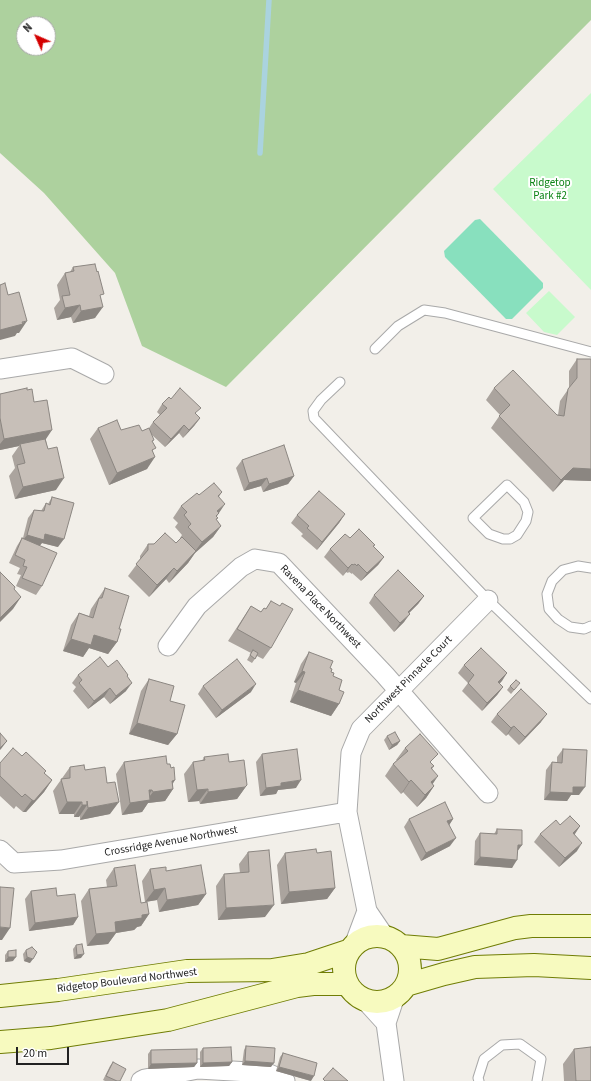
<!DOCTYPE html>
<style>
body{margin:0}
#map{position:relative;width:591px;height:1081px;overflow:hidden;background:#f2efe9;font-family:"Source Sans 3",sans-serif}
canvas{display:block}
.north{position:absolute;left:16px;top:16px;width:40px;height:40px;box-sizing:border-box;background:#fff;border:1px solid #a7a7a7;border-radius:50%;rotate:315deg;font-size:11px;font-weight:700;line-height:16px;text-align:center;color:#222}
.north::after{content:'';display:block;margin:auto;width:14px;height:18px;background:#d40000;clip-path:polygon(50% 0,100% 100%,50% 72%,0 100%)}
.scale{position:absolute;left:16px;top:1047px;width:53px;height:18px;box-sizing:border-box;border:2px solid #222;border-top:0;padding-left:5px;font-size:12px;line-height:14px;white-space:nowrap;color:#222;-webkit-text-stroke:3px #fff;paint-order:stroke}
</style>
<div id="map">
<canvas width="591" height="1081"></canvas>
<div class="north">N</div>
<div class="scale">20 m</div>
</div>
<script>
const g = document.querySelector('canvas').getContext('2d');
g.lineJoin = 'round';
function fill(path, color) { g.fillStyle = color; g.fill(path, 'evenodd'); }
const shape = rows => new Path2D(rows.map(r => 'M' + r).join(''));
function trace(path, color, width, dash) { g.strokeStyle = color; g.lineWidth = width; g.lineCap = dash ? 'butt' : 'round'; g.setLineDash(dash || []); g.stroke(path); }
function write(font, color, halo, rows, align = 'center') {
  g.font = font + ' "Source Sans 3",sans-serif'; g.lineWidth = 4; g.setLineDash([]); g.textBaseline = 'middle'; g.strokeStyle = halo; g.fillStyle = color; for (const [text, x, y, turn = 0] of rows) {
    g.save(); g.translate(x, y); g.rotate((+turn || 0) * Math.PI / 180); g.textAlign = isNaN(turn) ? turn : align; if (halo) g.strokeText(text, 0, 0); g.fillText(text, 0, 0); g.restore();
  }
}
fill(shape([
 [0,0,591,0,591,20,226,387,142,346,115,273,44,193,0,153],
 [24,24,48,24,48,48,24,48]
]), '#add19e');
fill(shape([
 [591,93,591,290,493,189],
 [549,291,575,317,557,335,544,332,526,313]
]), '#c8facc');
fill(shape([
 [480,219,543,283,543,288,512,319,506,319,445,257,444,251,475,220]
]), '#88e0be');
trace(shape([
 [260,153,269,0]
]), '#aad3df', 5.5);
const lane = shape([
 [375,349,398,326,424,310,445,313,591,352],
 [340,382,321,400,313,411,314,418,488,600,591,699],
 [507,485,524,502,528,512,526,521,517,535,510,539,503,539,489,534,473,518,507,485],
 [591,568,578,566,563,570,552,581,547,594,549,609,558,619,570,627,584,629,591,626],
 [479,1081,478,1078,484,1059,502,1045,520,1044,541,1059,537,1081]
]);
const street = shape([
 [0,369,72,358,104,374],
 [168,646,197,606,241,567,255,559,279,563,385,675,488,793],
 [0,850,14,863,61,860,347,812],
 [384,936,367,911,347,812,351,753,361,729,488,600],
 [355,943,367,911],
 [366,1001,386,1023],
 [141,1081,145,1079,198,1069,267,1073,285,1081],
 [394,1081,386,1023,395,996]
]);
const secondary = shape([
 '344 969a33 33 0 1 1 66 0a33 33 0 1 1-66 0Z',
 [401,946,438,949,515,928,531,926,591,926],
 [406,985,444,974,475,967,534,965,591,968],
 [0,996,58,990,187,971,272,970,309,964,348,951],
 [0,1042,51,1038,168,1020,297,986,313,984,346,984]
]);
trace(lane, '#a9a9a9', 11);
trace(street, '#a9a9a9', 21);
trace(secondary, '#707d05', 24);
trace(lane, '#fff', 9);
trace(street, '#fff', 19);
trace(secondary, '#f7fabf', 22);
fill(shape([
 [73,267,101,298,95,318,73,323,71,317,57,320,54,308,60,300,57,285,65,273,70,272],
 [577,359,591,481,564,480,553,492,491,428,500,415,486,400,494,388,558,415,560,401,569,388,569,371],
 [27,390,34,402,46,440,56,490,15,499,9,476,15,468,12,456,19,446,0,450,0,394],
 [171,399,196,414,200,418,194,426,183,438,179,433,165,447,152,435,153,452,147,469,109,485,90,439,98,428,121,430,142,431,149,428,153,422,160,415,157,412,162,404],
 [242,460,294,476,288,484,263,492,261,486,244,491,236,468],
 [222,492,219,497,216,520,221,526,213,537,195,553,188,563,169,583,166,579,149,597,128,576,140,560,140,556,148,544,176,543,180,539,180,538,182,535,175,527,178,523,173,518,181,506,199,495],
 [52,497,58,547,42,543,40,545,42,586,36,595,16,586,21,575,17,574,20,568,9,563,17,546,22,538,23,538,28,518,34,510,41,511,46,503,48,504],
 [345,514,339,523,317,550,301,536,303,534,291,523,297,515],
 [350,538,374,547,384,557,378,565,361,581,352,573,352,574,349,572,348,573,346,572,343,576,324,557,330,549],
 [105,588,119,629,117,642,108,654,89,648,83,657,63,651,71,625,79,613,89,616,91,609],
 [374,595,424,596,418,604,409,613,404,622,394,632,369,603],
 [271,601,271,648,263,659,257,656,252,663,247,660,251,653,228,641,243,618,251,606,261,612,264,608,266,609],
 [309,652,330,668,331,672,333,676,339,704,331,716,290,702,296,683,294,682,301,664],
 [464,665,507,673,499,684,503,687,497,695,482,711,462,691,468,683,458,673],
 [108,667,128,675,127,677,126,691,110,704,104,697,88,709,73,691,76,687,72,683,78,675],
 [149,679,170,701,177,734,168,745,129,734,141,691],
 [203,686,251,692,216,718,198,694],
 [510,686,517,687,511,694,507,690],
 [497,714,541,722,519,745,508,734,506,736,491,722],
 [387,736,400,741,397,745,389,750,384,740],
 [405,748,431,763,434,766,432,769,432,784,434,786,426,798,417,807,403,792,401,794,385,776,393,764,397,760,396,760],
 [563,749,579,795,571,795,567,801,544,800,546,770,552,762,557,762,557,757],
 [262,754,296,788,278,790,276,794,260,796,256,762],
 [22,756,46,771,44,773,52,780,44,792,26,812,23,812,16,806,14,809,0,796,0,763],
 [204,757,229,762,247,785,237,799,200,804,199,801,188,802,184,774,193,762,202,761],
 [124,762,167,764,173,784,173,789,165,801,148,803,142,812,122,815,116,774],
 [70,767,85,770,110,814,80,820,80,815,79,817,74,817,74,814,59,814,53,791],
 [409,819,453,819,449,825,450,846,421,861,404,827],
 [560,825,580,826,575,834,577,851,559,867,534,842,540,834],
 [497,829,522,845,518,850,512,868,474,865,475,841,480,833,494,834],
 [248,852,265,917,218,920,216,886,224,874,240,873,239,864],
 [285,853,335,888,327,899,281,904,277,865],
 [114,868,149,914,141,926,137,927,134,930,116,933,108,944,87,946,81,901,89,889,107,887,106,880],
 [150,869,166,871,206,894,198,905,159,912,157,900,145,902,142,881],
 [31,891,57,896,78,917,73,925,29,931,25,899],
 [76,945,81,958,74,959,73,949],
 [26,950,30,963,24,961,23,954],
 [8,951,13,961,5,962,5,955],
 [246,1046,271,1067,242,1065,244,1050],
 [203,1048,232,1062,229,1066,200,1067,200,1052],
 [574,1049,591,1081,564,1081,563,1064],
 [151,1050,197,1063,194,1067,148,1069,148,1054],
 [283,1053,311,1081,276,1071,280,1057],
 [113,1062,120,1081,105,1081,103,1080,110,1066]
]), '#aba49e');
fill(shape([
 [80,305,71,317,57,320,65,308],
 [103,307,95,318,73,323,81,311],
 [27,321,19,333,17,333,15,336,0,340,0,330],
 [200,418,194,426,183,438,189,430],
 [184,425,179,433,165,447,171,439],
 [52,430,44,442,20,444,19,446,0,450,0,444,4,439],
 [155,457,147,469,109,485,117,473],
 [573,468,591,469,591,481,564,480,553,492,561,480],
 [294,476,288,484,263,492,269,484],
 [64,478,56,490,15,499,23,487],
 [267,478,261,486,244,491,249,483],
 [225,504,217,516,210,525,217,511],
 [345,514,339,523,317,550,322,542],
 [221,526,213,537,195,553,188,563,169,583,177,571,193,554,202,542],
 [45,534,64,539,58,547,42,543,38,548,21,543,27,535],
 [384,557,378,565,361,581,367,573],
 [352,564,343,576,348,568],
 [174,568,166,579,149,597,157,585],
 [424,596,418,604,402,620,408,612],
 [21,597,13,609,0,622,0,618],
 [410,614,404,622,394,632,400,623],
 [94,635,117,642,108,654,89,648,83,657,63,651,71,639],
 [302,671,305,672,296,683,294,682],
 [507,673,502,681,493,691,498,682],
 [132,683,126,691,110,704,116,696],
 [256,684,251,692,216,718,222,710],
 [503,687,497,695,482,711,487,703],
 [110,688,104,697,88,709,94,701],
 [298,690,339,704,331,716,290,702],
 [547,714,541,722,519,745,525,737],
 [137,723,177,734,168,745,129,734],
 [514,726,508,734,506,736,511,728],
 [7,741,1,749,0,750,0,748],
 [400,741,397,745,389,750,392,745],
 [438,776,430,788,422,794,431,782],
 [52,780,44,792,26,812,23,812,32,800],
 [175,780,169,790,173,789,165,801,148,803,142,812,122,815,130,803,149,790,152,790,145,801,146,801,153,792,172,781],
 [301,780,296,788,278,790,276,794,260,796,266,788,281,783],
 [411,780,403,792,401,794,409,782],
 [247,785,237,799,200,804,208,792],
 [434,786,426,798,417,807,425,795],
 [573,787,585,787,579,795,571,795,567,801,544,800,550,792],
 [208,789,199,801,188,802,197,790],
 [67,802,82,802,74,814,59,814],
 [119,802,110,814,80,820,88,808],
 [82,805,87,805,79,817,74,817],
 [453,819,448,827,447,821],
 [580,826,574,835,573,833],
 [456,838,450,846,421,861,426,853],
 [582,843,577,851,559,867,565,858],
 [518,845,522,845,516,853],
 [480,857,517,860,512,868,474,865],
 [165,888,157,900,145,902,154,890],
 [335,888,327,899,281,904,289,892],
 [206,894,198,905,159,912,167,900],
 [274,905,265,917,218,920,226,908],
 [149,914,141,926,137,927,134,930,116,933,108,944,87,946,96,934,115,922,142,915],
 [78,917,73,925,29,931,35,923],
 [0,927,10,928,2,940,0,940],
 [84,954,81,958,74,959,77,955],
 [8,957,16,957,13,961,5,962],
 [27,957,33,959,30,963,24,961],
 [245,1061,274,1063,271,1067,242,1065],
 [232,1062,229,1066,200,1067,203,1063],
 [197,1063,194,1067,148,1069,151,1064],
 [279,1067,314,1076,311,1081,276,1071]
]), '#8b8681');
const building = shape([
 [95,264,97,272,98,271,104,294,100,295,103,307,81,311,80,305,65,308,62,296,70,295,65,273,74,271,73,267,95,264],
 [5,283,8,295,19,292,27,321,22,322,23,324,0,330,0,285,5,283],
 [577,359,591,359,591,469,573,468,561,480,499,416,510,405,494,388,513,370,557,415,564,416,568,389,577,378,577,359],
 [27,388,27,390,32,389,34,402,47,400,52,430,4,439,0,418,0,394,27,388],
 [180,388,201,408,195,413,200,418,189,430,184,425,171,439,153,422,167,408,162,404,169,397,171,399,180,388],
 [117,420,121,430,139,425,142,431,149,428,154,440,152,441,156,448,152,450,155,457,117,473,98,428,117,420],
 [45,439,48,449,57,447,64,478,23,487,17,465,25,463,20,444,45,439],
 [284,445,294,476,269,484,267,478,249,483,242,460,284,445],
 [214,483,222,492,218,496,225,504,217,511,219,513,216,516,218,518,216,519,221,526,202,542,188,527,191,524,184,515,187,512,181,506,197,493,199,495,214,483],
 [319,491,345,514,322,542,307,528,309,526,297,515,319,491],
 [52,497,74,503,64,539,45,534,44,540,27,535,34,510,44,511,46,503,50,505,52,497],
 [359,529,375,545,373,546,384,557,367,573,358,564,357,566,355,564,353,565,352,564,348,568,330,549,345,534,350,538,359,529],
 [165,533,176,543,182,537,196,551,177,571,174,568,157,585,136,564,148,550,148,544,154,544,165,533],
 [22,538,57,553,42,586,22,578,27,567,23,566,25,560,15,555,22,538],
 [398,570,424,596,408,612,410,614,400,623,374,595,398,570],
 [0,572,15,587,14,589,21,597,0,618,0,572],
 [105,588,129,596,119,629,121,629,117,642,94,635,91,645,71,639,79,613,93,618,99,598,102,598,105,588],
 [271,601,280,606,282,603,293,609,271,648,237,629,251,606,261,612,264,608,266,609,271,601],
 [481,648,507,673,498,682,503,687,487,703,468,683,474,675,464,665,481,648],
 [253,650,258,653,255,659,250,655,253,650],
 [309,652,333,661,330,668,332,669,331,672,334,673,333,676,342,680,339,690,344,692,339,704,298,690,305,672,302,671,309,652],
 [100,657,108,667,117,660,128,675,127,676,132,683,116,696,110,688,94,701,79,683,82,680,78,675,100,657],
 [237,659,256,684,222,710,203,686,237,659],
 [149,679,174,686,170,701,185,705,177,734,137,723,149,679],
 [516,680,520,683,514,690,510,686,516,680],
 [521,689,547,714,525,737,514,726,511,728,497,714,521,689],
 [395,732,400,741,392,745,387,736,395,732],
 [0,733,7,741,0,748,0,733],
 [420,734,438,754,430,762,434,766,431,768,438,776,431,782,434,786,425,795,411,780,409,782,393,764,408,751,405,748,420,734],
 [13,748,22,756,26,752,46,771,44,773,52,780,34,801,32,800,25,794,22,797,0,776,0,763,13,748],
 [297,749,301,780,281,783,281,786,266,788,262,754,297,749],
 [563,749,587,750,585,787,573,787,573,793,550,792,552,762,562,763,563,749],
 [228,754,229,762,244,760,247,785,245,787,208,792,208,789,197,790,193,762,205,760,204,757,228,754],
 [166,756,167,764,170,764,171,768,174,767,175,780,172,781,173,789,153,792,152,790,149,790,150,800,130,803,124,762,166,756],
 [84,765,85,770,105,767,107,783,115,782,119,802,88,808,87,801,87,805,82,805,82,802,67,802,61,779,70,778,70,767,84,765],
 [445,802,453,819,447,821,456,838,426,853,409,819,445,802],
 [570,816,580,826,573,833,582,843,565,858,540,834,556,820,560,825,570,816],
 [497,829,522,830,522,845,518,845,517,860,480,857,480,833,497,834,497,829],
 [316,849,317,853,331,851,335,888,289,892,285,853,316,849],
 [269,850,274,905,226,908,224,874,249,872,248,852,269,850],
 [135,865,141,903,147,902,149,914,142,915,142,918,115,922,116,932,96,934,89,889,117,886,114,868,135,865],
 [201,865,206,894,167,900,165,888,154,890,150,869,166,867,166,871,201,865],
 [0,887,14,888,10,928,0,927,0,887],
 [56,888,57,896,75,894,78,917,35,923,31,891,56,888],
 [82,944,84,954,77,955,76,945,82,944],
 [32,947,37,952,33,959,27,957,26,950,32,947],
 [16,950,16,957,8,957,8,951,16,950],
 [246,1046,275,1048,274,1063,245,1061,246,1046],
 [231,1047,232,1062,203,1063,203,1048,231,1047],
 [591,1047,591,1081,576,1081,574,1049,591,1047],
 [197,1049,197,1063,151,1064,151,1050,197,1049],
 [283,1053,317,1063,314,1076,279,1067,283,1053],
 [113,1062,126,1069,120,1081,117,1081,106,1076,113,1062],
 [333,1068,348,1081,325,1081,323,1079,333,1068]
]);
fill(building, '#c7bfb8');
trace(building, '#8b8681', 1);
write('11px', '#0c8416', '#fff', [
 ["Ridgetop",550,184],
 ["Park #2",550,197]
]);
write('11px', '#222', '#fff', [
 ["Ravena Place Northwest",320,607,46],
 ["Northwest Pinnacle Court",409,680,-45],
 ["Crossridge Avenue Northwest",171,842,-10],
 ["Ridgetop Boulevard Northwest",127,981,-7]
]);
</script>
